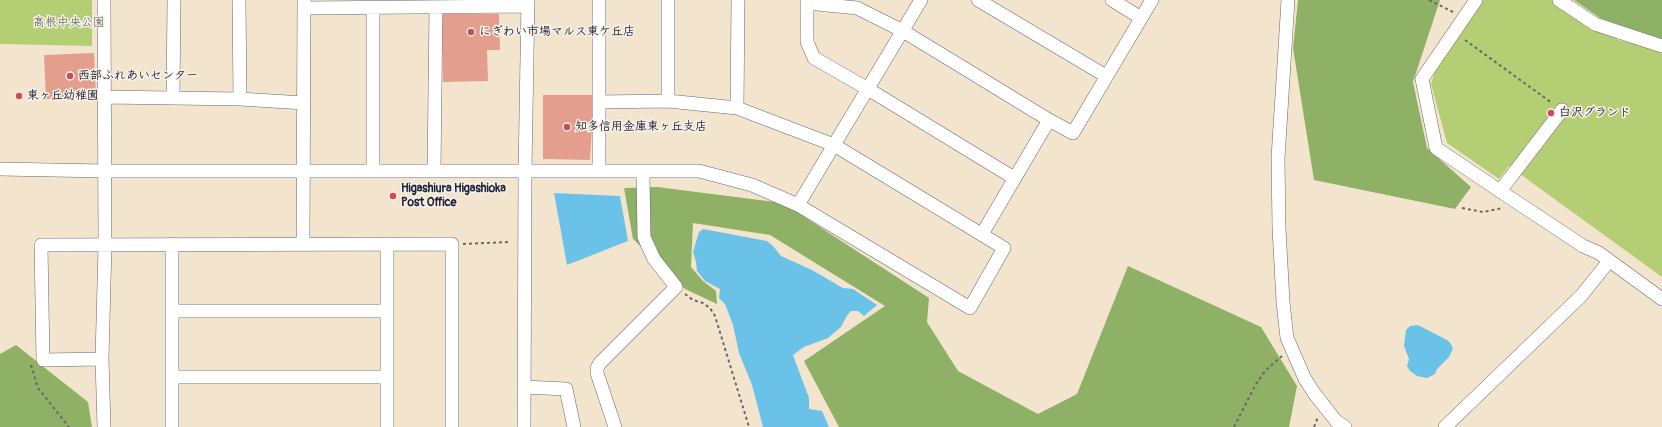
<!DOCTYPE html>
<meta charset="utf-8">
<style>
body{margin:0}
canvas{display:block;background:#f3e5cd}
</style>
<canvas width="1662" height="427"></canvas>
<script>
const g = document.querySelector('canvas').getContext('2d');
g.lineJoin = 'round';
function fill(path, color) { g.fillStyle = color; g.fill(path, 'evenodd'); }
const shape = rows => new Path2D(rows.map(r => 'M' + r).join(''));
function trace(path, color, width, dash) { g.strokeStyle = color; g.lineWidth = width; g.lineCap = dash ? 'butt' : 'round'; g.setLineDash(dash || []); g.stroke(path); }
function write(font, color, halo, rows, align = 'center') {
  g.font = font + ' Pangolin,"Klee One",sans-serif'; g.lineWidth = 3; g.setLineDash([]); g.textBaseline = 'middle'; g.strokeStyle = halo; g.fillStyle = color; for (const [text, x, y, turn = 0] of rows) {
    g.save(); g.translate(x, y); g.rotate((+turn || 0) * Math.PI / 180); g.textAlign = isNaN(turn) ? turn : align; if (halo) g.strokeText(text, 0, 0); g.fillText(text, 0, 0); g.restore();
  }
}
fill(shape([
 [0,0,92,0,92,46,0,44],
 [1473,0,1561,0,1618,40,1657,49,1662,54,1662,277,1509,166,1499,179,1447,143,1431,84,1444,43]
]), '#b4ce74');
fill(shape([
 [1298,0,1440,0,1413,82,1427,148,1471,187,1455,209,1314,180,1293,48],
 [1574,0,1662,0,1662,40,1600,18],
 [657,187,783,203,929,298,927,322,958,371,1038,414,1077,394,1128,266,1261,327,1297,386,1289,427,839,427,804,361,885,306,770,235,693,223,691,267,703,281,716,291,717,304,685,289,633,239,624,188],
 [16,345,88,402,92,427,0,427,0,354]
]), '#8fb166');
fill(shape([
 [554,193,620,196,628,241,567,265],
 [703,229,767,241,773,246,781,256,812,270,843,288,853,289,877,305,864,316,858,311,851,311,846,317,841,327,828,338,804,347,793,355,809,398,809,409,822,411,829,427,763,427,752,385,739,353,733,325,725,304,719,298,720,289,705,281,697,271,696,262,693,252,699,232],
 [1418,325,1447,340,1451,344,1453,349,1449,357,1437,369,1435,374,1427,378,1417,376,1410,371,1407,366,1409,359,1404,346,1406,330,1410,326]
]), '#6bc2e8');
fill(shape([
 [442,14,499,14,500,50,487,50,488,81,443,82],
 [94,53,96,97,46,99,44,55],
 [543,95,594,95,590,160,543,159]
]), '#e49e8d');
const minor = shape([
 [239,0,240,99],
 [599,0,599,171],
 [807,0,807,42,814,58,868,89,1014,178],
 [978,0,1106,76],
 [1112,0,1141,18],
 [1288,0,1278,158,1279,228,1283,302,1287,338,1305,379,1314,393,1336,421,1345,427],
 [1476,0,1422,79,1436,148,1500,191],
 [1559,0,1595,24,1662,46],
 [807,3,857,8,903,31,1049,120,1073,133,1152,0],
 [304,8,528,6],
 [373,8,373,171],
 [105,97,240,99,304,103],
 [173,98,174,0],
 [668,101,668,0],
 [737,108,738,0],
 [1562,110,1500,191,1583,246,1599,253,1662,299],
 [0,169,105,171,699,171,752,185,798,205,970,308,1004,248,834,145,737,108,668,101,599,102],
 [434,171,436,7],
 [798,205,921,0],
 [982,234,1049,120],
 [172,244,172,427],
 [303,244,304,0],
 [387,244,387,427],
 [172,311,387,311],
 [102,359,43,360,41,245,452,244,452,427],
 [172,377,387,377],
 [524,387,566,389,574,427],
 [104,427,102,359,105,245,104,0],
 [524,427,525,171,528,0],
 [615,427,597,373,597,368,600,363,676,287,654,259,644,237,643,172],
 [1445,427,1581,296,1609,261]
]);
trace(minor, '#6b666e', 14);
trace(shape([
 [1429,0,1453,12],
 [1465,40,1552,103],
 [1462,208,1483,212,1503,208],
 [463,244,510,242],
 [685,294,693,300,703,303,710,308,715,316,749,427],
 [31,365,38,388,69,427],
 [1234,427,1256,384,1266,370,1282,356],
 [1314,427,1318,417]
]), '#6b666e', 2, [3, 3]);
trace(minor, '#fff', 13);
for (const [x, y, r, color] of [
 [471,32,4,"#d1495b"],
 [70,76,4,"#d1495b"],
 [19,96,4,"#d1495b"],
 [1551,113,4,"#d1495b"],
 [567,127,4,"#d1495b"],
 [393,196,4,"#d1495b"]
]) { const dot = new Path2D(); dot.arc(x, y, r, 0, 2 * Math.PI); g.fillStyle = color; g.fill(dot); trace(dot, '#f7f3e8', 1.5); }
write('12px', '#4e564c', '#f7f3e8', [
 ["高根中央公園",69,23]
]);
write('bold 12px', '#22223b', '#f7f3e8', [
 ["にぎわい市場マルス東ケ丘店",479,32],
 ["西部ふれあいセンター",78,76],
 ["東ヶ丘幼稚園",27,96],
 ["白沢グランド",1559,113],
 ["知多信用金庫東ヶ丘支店",575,127],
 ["Higashiura Higashioka",401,189],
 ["Post Office",401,203]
], 'left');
</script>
